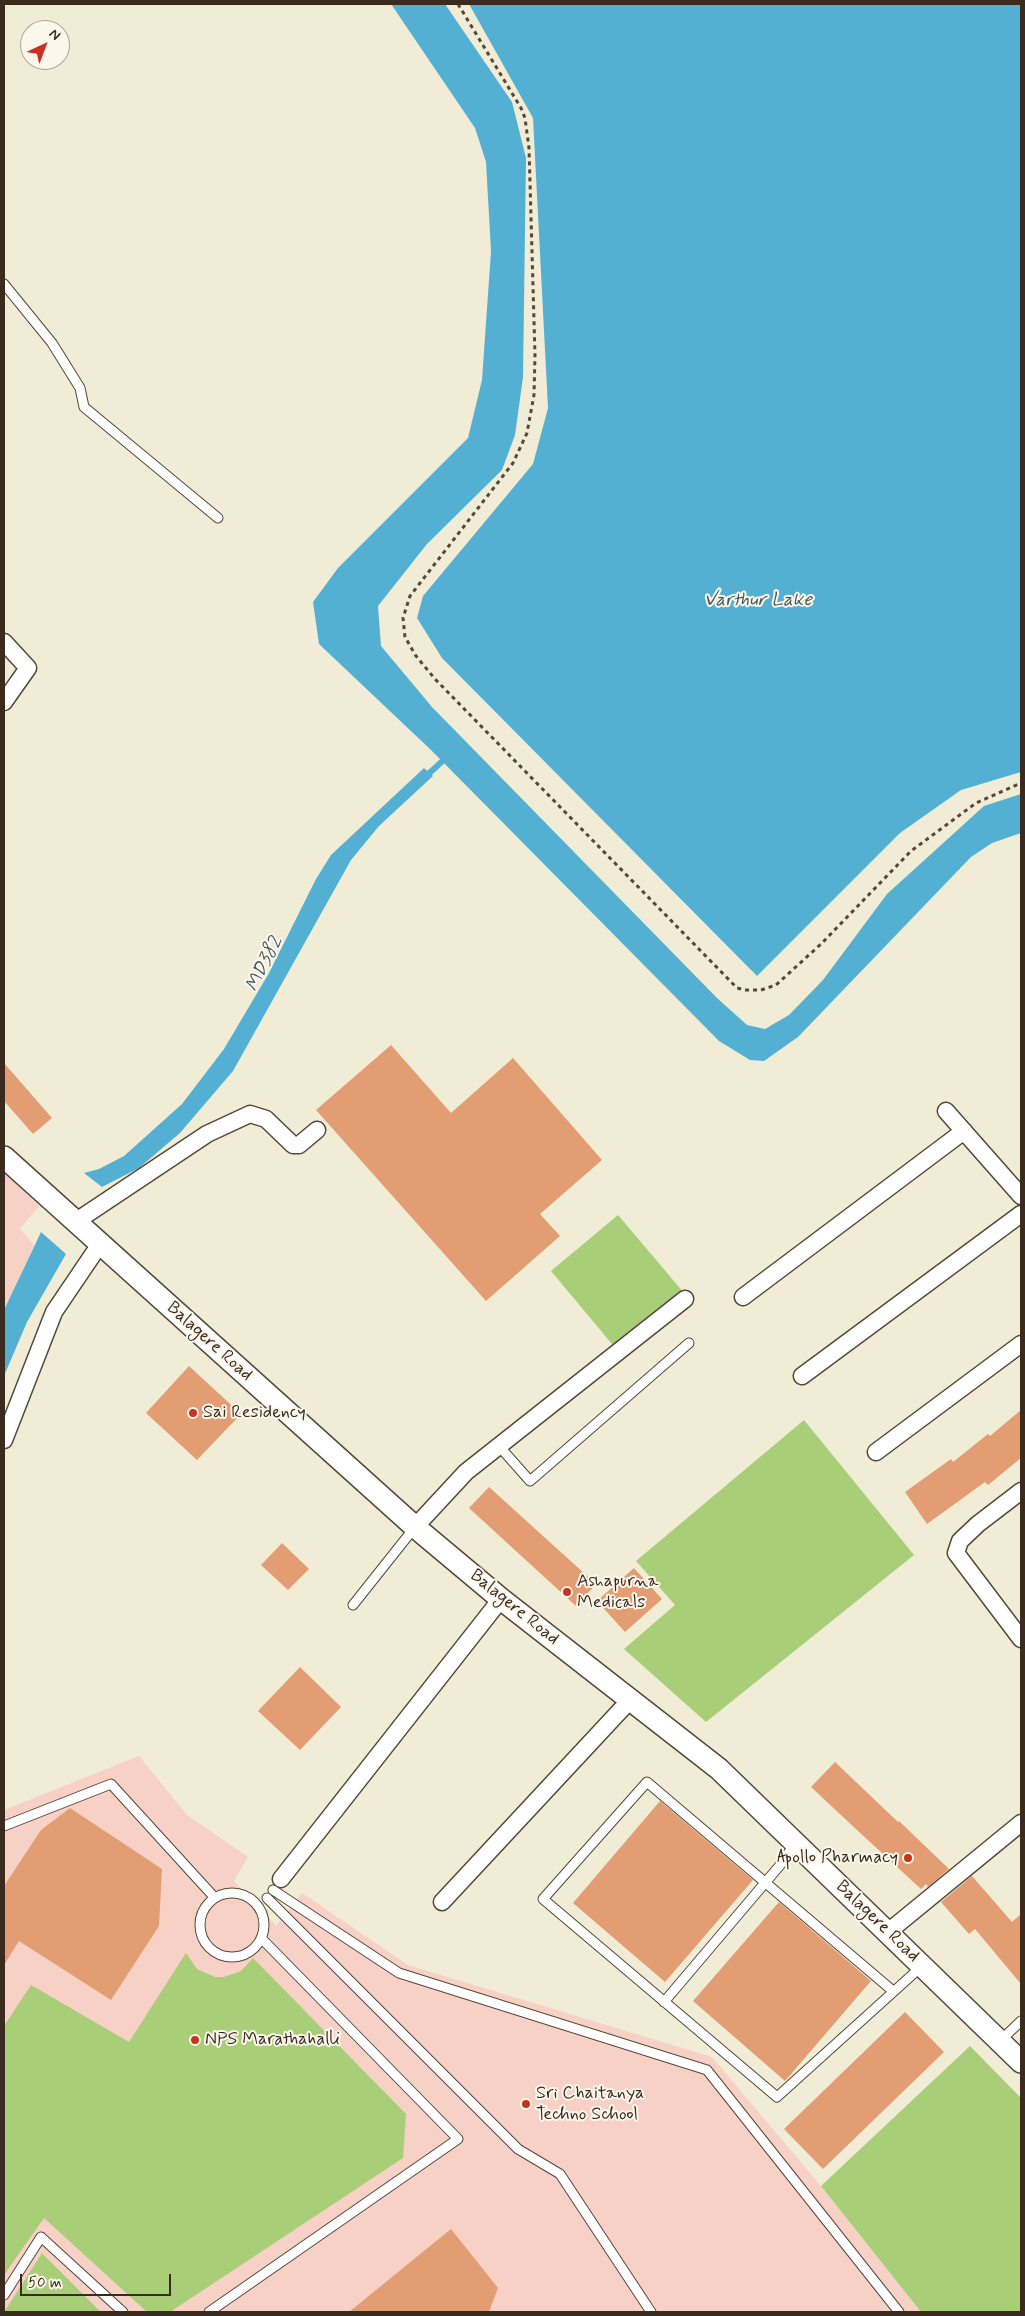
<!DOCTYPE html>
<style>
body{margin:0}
#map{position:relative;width:1025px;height:2316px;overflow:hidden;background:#f1ecd5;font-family:Mynerve,sans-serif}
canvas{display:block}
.frame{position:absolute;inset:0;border:5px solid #3b2a1e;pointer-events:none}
.north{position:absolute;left:20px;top:20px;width:50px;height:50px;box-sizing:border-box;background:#fbf7ec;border:1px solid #aea59a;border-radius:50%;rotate:43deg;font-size:14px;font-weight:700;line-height:20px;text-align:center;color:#3b2a1e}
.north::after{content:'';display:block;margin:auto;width:18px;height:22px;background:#c8321e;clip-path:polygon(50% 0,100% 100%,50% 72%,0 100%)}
.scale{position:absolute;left:20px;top:2274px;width:151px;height:22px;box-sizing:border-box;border:2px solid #3b2a1e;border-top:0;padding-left:6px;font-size:15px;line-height:18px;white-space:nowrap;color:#3b2a1e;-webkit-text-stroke:4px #fbf7ec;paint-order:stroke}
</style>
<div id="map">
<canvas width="1025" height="2316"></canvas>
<div class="frame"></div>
<div class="north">N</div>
<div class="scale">50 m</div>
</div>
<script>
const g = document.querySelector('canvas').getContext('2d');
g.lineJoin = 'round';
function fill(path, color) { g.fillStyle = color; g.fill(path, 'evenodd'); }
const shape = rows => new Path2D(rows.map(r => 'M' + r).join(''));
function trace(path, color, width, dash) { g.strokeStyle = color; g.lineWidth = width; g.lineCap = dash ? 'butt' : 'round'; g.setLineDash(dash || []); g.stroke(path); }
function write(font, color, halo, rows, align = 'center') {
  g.font = font + ' Mynerve,sans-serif'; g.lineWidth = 4; g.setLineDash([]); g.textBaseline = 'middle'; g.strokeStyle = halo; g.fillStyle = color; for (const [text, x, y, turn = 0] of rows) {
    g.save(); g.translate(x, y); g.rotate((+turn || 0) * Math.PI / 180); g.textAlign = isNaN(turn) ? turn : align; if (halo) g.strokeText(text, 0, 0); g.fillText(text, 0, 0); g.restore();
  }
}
fill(shape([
 [4,1172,39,1206,20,1229,34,1245,4,1310],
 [139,1756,187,1815,248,1857,234,1881,276,1926,302,1893,408,1965,712,2057,821,2186,921,2312,101,2312,42,2253,4,2312,4,1810]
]), '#f7d1c6');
fill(shape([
 [618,1215,684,1293,617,1350,551,1271],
 [804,1420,914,1555,706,1722,624,1649,675,1605,636,1561],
 [186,1953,197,1969,215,1977,224,1977,241,1971,253,1958,406,2114,403,2158,170,2312,147,2312,44,2218,4,2275,4,2026,31,1985,129,2042],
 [970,2046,1021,2098,1021,2312,921,2312,821,2186],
 [42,2253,101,2312,4,2312]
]), '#a8ce78');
fill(shape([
 [391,4,445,4,512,102,526,158,523,377,515,435,502,470,427,544,378,606,381,646,432,707,717,998,747,1025,765,1029,789,1015,823,980,887,894,984,806,1021,794,1021,833,992,843,971,857,798,1037,764,1061,750,1060,719,1041,431,750,319,644,313,602,338,568,468,438,482,380,491,251,486,162,475,128],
 [469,4,1021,4,1021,772,961,790,900,833,757,976,442,658,417,618,423,596,533,464,548,408,533,118],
 [424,768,433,776,379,826,351,860,233,1071,180,1133,139,1168,102,1187,84,1173,99,1169,124,1156,182,1104,224,1049,269,973,316,879,331,855],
 [41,1232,66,1254,27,1322,4,1376,4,1310]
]), '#54b0d2');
trace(shape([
 [424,778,448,756]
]), '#54b0d2', 6);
fill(shape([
 [391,1045,451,1113,513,1058,602,1160,540,1214,560,1236,486,1301,316,1110],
 [4,1063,52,1118,33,1134,4,1101],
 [189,1366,241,1414,197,1460,146,1413],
 [1021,1410,1021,1458,988,1485,985,1482,927,1524,905,1492,951,1459,953,1462,988,1434,990,1436],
 [489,1487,596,1584,576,1606,469,1508],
 [282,1543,309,1569,288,1590,261,1565],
 [634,1568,662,1599,625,1632,597,1601],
 [300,1667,341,1707,300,1750,258,1711],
 [835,1762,898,1822,899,1821,949,1869,928,1887,926,1884,921,1889,857,1830,811,1787],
 [660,1801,753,1880,665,1982,573,1903],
 [70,1808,162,1869,159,1926,111,2000,19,1941,4,1965,4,1886,41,1830],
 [972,1876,1012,1922,1021,1914,1021,1984,975,1929,969,1934,941,1902],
 [779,1902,871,1981,785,2081,693,2001],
 [905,2012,944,2052,823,2169,784,2129],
 [451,2229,498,2288,489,2312,349,2312]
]), '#e39d72');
const service = shape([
 [4,284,52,343,80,388,84,407,218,518],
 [499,1446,530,1481,689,1343],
 [353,1605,415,1527],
 [4,1826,111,1784,215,1898],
 [273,1890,399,1973,707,2070,899,2312],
 '200 1925a32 32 0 1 1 64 0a32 32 0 1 1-64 0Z',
 [267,1898,518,2149,560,2174,651,2312],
 [893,1991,647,1782,543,1899,777,2097,922,1966],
 [664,2002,781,1864,795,1843],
 [1000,2041,1021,2021],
 [4,2295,41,2237,123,2312],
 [209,2312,458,2139,261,1938]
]);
const minor = shape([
 [4,642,28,668,4,702],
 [946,1111,1021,1196],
 [75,1222,207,1134,250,1114,266,1119,293,1145,299,1145,317,1130],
 [743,1297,964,1131],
 [802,1376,1021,1214],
 [4,1440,54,1312,100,1244],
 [876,1452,1021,1344],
 [1021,1491,978,1524,960,1541,956,1553,1021,1639],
 [415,1527,466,1472,685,1299],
 [281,1879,501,1599],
 [442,1902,631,1699],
 [888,1932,1021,1823]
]);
const tertiary = shape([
 [4,1157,415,1527,501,1599,719,1769,1021,2062]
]);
trace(service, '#564739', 11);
trace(minor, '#564739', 19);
trace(tertiary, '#564739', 24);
trace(shape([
 [458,4,521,108,525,118,529,148,535,355,534,395,527,433,513,463,410,596,403,618,405,637,416,656,435,679,737,988,746,990,761,990,776,985,821,944,911,851,976,803,1021,783]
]), '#564739', 3, [4, 4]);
trace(service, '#fff', 9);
trace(minor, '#fff', 16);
trace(tertiary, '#fff', 21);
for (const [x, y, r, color] of [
 [193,1413,5,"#c8321e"],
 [567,1592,5,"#c8321e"],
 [908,1858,5,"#c8321e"],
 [195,2040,5,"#c8321e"],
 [526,2104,5,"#c8321e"]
]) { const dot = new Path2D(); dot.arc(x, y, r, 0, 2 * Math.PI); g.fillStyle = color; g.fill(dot); trace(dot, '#fbf7ec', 2); }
write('18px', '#3b2a1e', '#fbf7ec', [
 ["Balagere Road",209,1342,42],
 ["Balagere Road",514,1608,39],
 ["Balagere Road",877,1922,44]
]);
write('18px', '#3b2a1e', '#fbf7ec', [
 ["Sai Residency",203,1413],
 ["Ashapurna",577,1582],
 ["Medicals",577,1603],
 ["Apollo Pharmacy",898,1858,"right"],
 ["NPS Marathahalli",205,2040],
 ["Sri Chaitanya",536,2094],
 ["Techno School",536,2115]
], 'left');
write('italic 19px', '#44595d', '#fbf7ec', [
 ["Varthur Lake",758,601],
 ["MD382",265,964,-64]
]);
</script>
